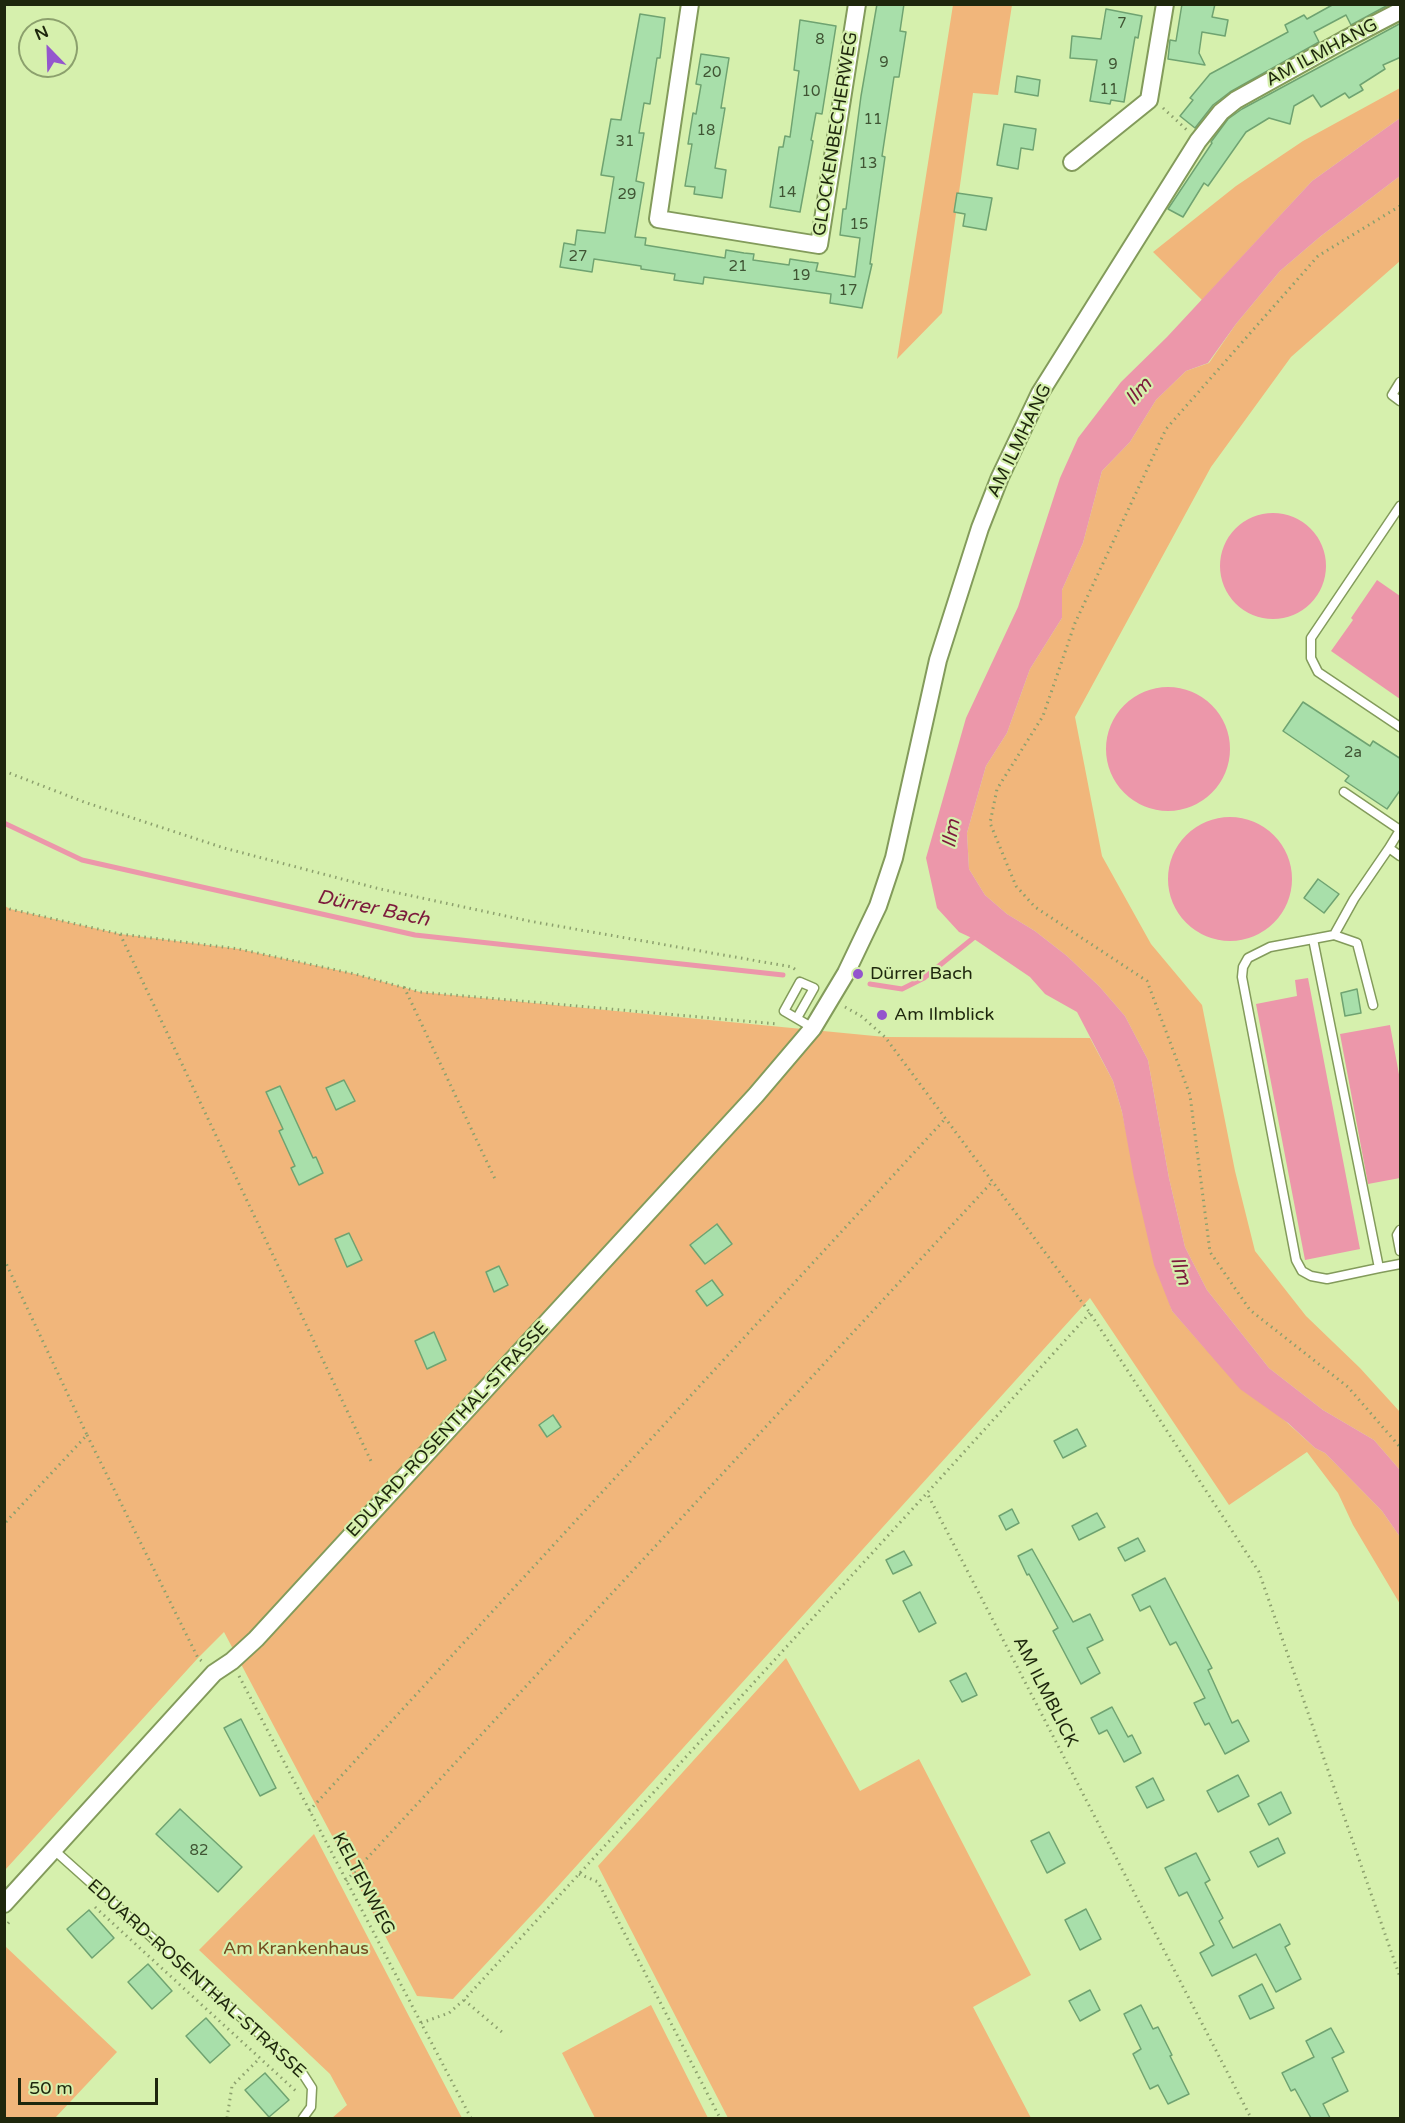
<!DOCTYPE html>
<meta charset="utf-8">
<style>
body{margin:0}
#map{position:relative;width:1405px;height:2123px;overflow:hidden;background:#d6f0ad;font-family:"Varela Round",sans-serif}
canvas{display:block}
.frame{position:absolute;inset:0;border:6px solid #1e270d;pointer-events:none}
.north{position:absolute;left:18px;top:18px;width:60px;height:60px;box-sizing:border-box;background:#d6f0ad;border:2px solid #8ca06d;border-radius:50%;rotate:337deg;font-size:16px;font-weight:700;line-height:24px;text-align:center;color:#1e270d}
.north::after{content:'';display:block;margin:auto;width:21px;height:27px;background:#9456cd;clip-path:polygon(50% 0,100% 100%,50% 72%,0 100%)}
.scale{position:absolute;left:18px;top:2078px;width:140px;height:27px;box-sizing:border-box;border:3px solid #1e270d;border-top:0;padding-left:8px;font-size:18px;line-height:21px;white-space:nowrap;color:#1e270d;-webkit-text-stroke:4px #d6f0ad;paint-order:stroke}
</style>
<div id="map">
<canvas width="1405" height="2123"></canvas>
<div class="frame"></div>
<div class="north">N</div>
<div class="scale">50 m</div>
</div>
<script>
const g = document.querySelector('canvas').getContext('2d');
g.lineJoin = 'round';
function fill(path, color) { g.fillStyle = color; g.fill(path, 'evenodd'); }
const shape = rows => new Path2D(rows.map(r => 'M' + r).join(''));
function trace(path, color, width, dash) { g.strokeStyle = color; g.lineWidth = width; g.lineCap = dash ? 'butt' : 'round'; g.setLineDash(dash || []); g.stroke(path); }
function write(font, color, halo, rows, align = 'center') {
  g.font = font + ' "Varela Round",sans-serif'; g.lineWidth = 4.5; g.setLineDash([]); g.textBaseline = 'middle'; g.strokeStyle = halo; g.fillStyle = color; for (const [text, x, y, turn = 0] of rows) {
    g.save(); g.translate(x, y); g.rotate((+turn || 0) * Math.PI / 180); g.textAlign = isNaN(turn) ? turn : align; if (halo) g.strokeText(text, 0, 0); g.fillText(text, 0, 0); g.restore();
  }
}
fill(shape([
 [953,5,1012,5,998,95,973,93,942,313,897,359],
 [1400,88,1400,118,1312,181,1202,300,1153,252,1236,186,1303,141],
 [1400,176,1400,261,1291,357,1211,467,1075,717,1102,856,1151,944,1202,1005,1235,1171,1255,1251,1306,1316,1360,1368,1400,1412,1400,1470,1374,1440,1323,1410,1269,1368,1207,1290,1185,1247,1169,1178,1148,1060,1125,1016,1099,986,1067,956,1035,931,1007,914,985,895,969,869,967,833,986,766,1007,733,1030,669,1062,618,1062,590,1083,543,1102,471,1130,442,1156,400,1186,371,1209,363,1236,324,1280,271,1321,236],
 [5,906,10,909,120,934,239,949,355,974,420,992,885,1037,1090,1038,1113,1081,1122,1112,1145,1220,1172,1311,1204,1347,1315,1448,1325,1453,1382,1511,1400,1537,1400,1604,1353,1525,1338,1493,1307,1452,1229,1505,1090,1298,541,1905,453,1999,417,1996,224,1632,198,1658,5,1870],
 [786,1658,860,1791,919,1759,1031,1975,973,2007,1031,2118,728,2118,598,1866],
 [314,1834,462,2118,332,2118,347,2105,330,2074,199,1950],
 [5,1946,117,2052,55,2118,5,2118],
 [651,2005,708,2118,595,2118,562,2053]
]), '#f1b67b');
fill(shape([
 [1400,118,1400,176,1321,236,1280,271,1236,324,1208,363,1186,371,1156,400,1130,442,1102,471,1083,543,1062,590,1062,618,1030,669,1007,733,986,766,967,833,969,869,985,895,1007,914,1035,931,1067,956,1099,986,1125,1016,1148,1060,1169,1178,1185,1247,1207,1290,1269,1368,1323,1410,1374,1440,1400,1470,1400,1537,1382,1511,1325,1453,1315,1448,1288,1423,1240,1389,1172,1311,1154,1265,1134,1178,1122,1112,1113,1081,1077,1012,1045,994,1030,977,974,939,959,932,937,908,926,858,966,718,1018,607,1060,478,1078,438,1121,382,1167,337,1312,181],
 '1220 566a53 53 0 1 1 106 0a53 53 0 1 1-106 0Z',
 [1377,580,1400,596,1400,699,1331,651,1353,620,1351,618],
 '1106 749a62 62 0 1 1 124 0a62 62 0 1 1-124 0Z',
 '1168 879a62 62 0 1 1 124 0a62 62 0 1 1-124 0Z',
 [1308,978,1360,1249,1305,1260,1256,1004,1297,996,1295,980],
 [1390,1025,1400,1080,1400,1178,1368,1184,1340,1034]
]), '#ec97aa');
trace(shape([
 [4,823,82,860,415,935,783,975],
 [870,984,902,989,924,978,977,935]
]), '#ec97aa', 5);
const building = shape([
 [877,4,904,4,900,31,906,32,899,77,894,77,882,156,885,157,870,264,872,264,862,308,830,303,831,294,704,277,703,284,674,280,675,274,641,269,641,266,594,259,592,272,560,267,564,243,575,245,577,230,605,233,614,177,601,175,611,119,621,120,640,14,665,18,660,58,657,58,650,104,644,103,639,133,644,133,636,181,644,183,635,237,646,238,645,245,725,258,726,250,744,253,754,254,753,260,789,265,790,259,809,262,818,263,816,271,855,277,860,238,840,235,843,209,846,209,861,96,877,4],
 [1182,4,1215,4,1212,17,1228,20,1225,36,1202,32,1199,53,1205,65,1168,59,1170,40,1176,41,1182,4],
 [1334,4,1390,4,1351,25,1346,15,1314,32,1319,42,1230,92,1213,105,1195,128,1180,116,1193,100,1190,98,1210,74,1288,32,1285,25,1304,15,1307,19,1334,4],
 [1106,9,1142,16,1138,38,1135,37,1124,102,1111,100,1110,104,1090,101,1097,60,1070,58,1072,36,1101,39,1106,9],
 [800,20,836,26,822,114,816,113,811,140,813,141,800,212,770,207,779,147,783,147,785,136,790,137,799,71,794,70,800,20],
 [1401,23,1401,57,1383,65,1385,69,1360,85,1363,90,1349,98,1345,93,1321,107,1313,95,1294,106,1290,124,1269,118,1246,132,1208,186,1204,183,1183,217,1168,209,1212,143,1211,142,1228,119,1242,109,1401,23],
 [701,54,729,58,721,108,725,108,715,168,726,170,722,198,694,194,695,187,685,186,692,144,688,144,693,113,696,114,701,85,696,84,701,54],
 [1017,76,1040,80,1038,96,1015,92,1017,76],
 [1004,124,1036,129,1033,150,1021,148,1018,169,997,165,1004,124],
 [957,193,992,198,986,230,963,226,965,214,954,212,957,193],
 [1303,702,1370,746,1373,741,1401,759,1401,789,1387,809,1345,781,1349,776,1283,731,1303,702],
 [1318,879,1339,894,1324,913,1304,898,1318,879],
 [1357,989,1361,1013,1345,1016,1341,993,1357,989],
 [344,1080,355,1101,336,1110,326,1088,344,1080],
 [280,1086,313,1158,316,1157,323,1173,299,1185,291,1168,295,1166,279,1131,283,1129,266,1092,280,1086],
 [717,1224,732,1244,705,1264,690,1245,717,1224],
 [349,1233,362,1260,347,1267,335,1239,349,1233],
 [499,1266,508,1285,494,1292,486,1272,499,1266],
 [712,1280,723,1295,707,1306,696,1291,712,1280],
 [434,1332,446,1360,427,1369,415,1341,434,1332],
 [553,1415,561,1427,547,1437,539,1425,553,1415],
 [1077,1429,1086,1446,1063,1458,1054,1441,1077,1429],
 [1012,1509,1019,1523,1006,1530,999,1516,1012,1509],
 [1097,1513,1105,1527,1079,1540,1072,1526,1097,1513],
 [1138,1538,1145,1551,1125,1561,1118,1548,1138,1538],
 [1032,1549,1073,1622,1090,1614,1103,1640,1087,1648,1100,1673,1081,1684,1053,1631,1058,1628,1029,1574,1027,1575,1018,1556,1032,1549],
 [904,1551,912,1565,893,1574,886,1560,904,1551],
 [1165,1578,1212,1668,1208,1670,1232,1723,1238,1720,1249,1741,1225,1754,1209,1723,1205,1725,1194,1703,1205,1698,1176,1642,1170,1645,1150,1606,1140,1611,1132,1595,1165,1578],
 [920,1592,936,1623,919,1632,903,1601,920,1592],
 [966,1673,977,1695,962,1702,950,1681,966,1673],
 [1112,1707,1128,1737,1132,1735,1141,1753,1124,1762,1107,1730,1099,1734,1091,1718,1112,1707],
 [241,1719,276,1788,260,1796,224,1728,241,1719],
 [1238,1775,1249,1796,1218,1812,1207,1791,1238,1775],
 [1153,1778,1164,1800,1147,1808,1136,1787,1153,1778],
 [1281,1792,1291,1813,1269,1825,1258,1804,1281,1792],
 [180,1809,242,1867,218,1892,156,1834,180,1809],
 [1049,1832,1065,1863,1047,1873,1031,1841,1049,1832],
 [1278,1838,1285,1853,1258,1867,1250,1852,1278,1838],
 [1196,1853,1210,1880,1205,1883,1223,1918,1219,1921,1233,1948,1280,1924,1290,1944,1285,1947,1301,1979,1276,1992,1256,1954,1212,1976,1200,1953,1214,1945,1187,1892,1179,1896,1165,1868,1196,1853],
 [1086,1909,1101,1939,1080,1950,1065,1920,1086,1909],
 [89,1910,114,1938,92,1958,67,1929,89,1910],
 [148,1964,172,1991,152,2009,128,1982,148,1964],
 [1262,1984,1274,2008,1250,2019,1239,1996,1262,1984],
 [1090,1990,1100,2010,1080,2021,1069,2001,1090,1990],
 [1141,2005,1153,2029,1158,2027,1172,2055,1170,2056,1189,2094,1168,2104,1158,2085,1150,2089,1133,2054,1141,2049,1124,2014,1141,2005],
 [206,2018,230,2045,210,2063,186,2036,206,2018],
 [1331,2028,1344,2052,1332,2058,1348,2091,1323,2104,1330,2118,1311,2118,1295,2089,1291,2091,1282,2073,1314,2057,1306,2041,1331,2028],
 [265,2073,289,2100,269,2117,245,2090,265,2073]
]);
fill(building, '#a8dfaa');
trace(building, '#6fa371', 1.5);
const lane = shape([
 [1400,382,1392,395,1400,401],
 [1400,506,1311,638,1311,658,1318,672,1400,727],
 [1344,792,1400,830,1389,848,1400,856],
 [1334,935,1357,943,1373,1005],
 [1313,939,1379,1268,1327,1279,1311,1276,1302,1271,1296,1260,1242,977,1243,967,1248,958,1270,947,1313,939,1334,935,1354,899,1389,848],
 [797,1018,814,988,800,982,784,1011,813,1028],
 [1400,1230,1397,1235,1400,1251],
 [1379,1268,1400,1264],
 [54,1850,301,2071,312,2088,311,2107,303,2118]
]);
const street = shape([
 [690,4,658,219,819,245,857,4],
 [1072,162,1149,100,1165,4],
 [4,1904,214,1673,232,1661,256,1639,756,1095,813,1028,846,973,878,906,894,858,938,660,980,528,1000,477,1040,393,1198,141,1221,112,1236,100,1344,40,1400,11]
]);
trace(lane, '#839b5b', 11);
trace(street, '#839b5b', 20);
trace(shape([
 [1163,108,1187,130],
 [1400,206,1318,256,1166,429,1075,623,1043,716,997,789,990,823,1016,886,1035,907,1147,981,1190,1095,1210,1252,1250,1310,1348,1387,1400,1447],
 [4,771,84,802,224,848,380,889,529,921,792,967,796,970],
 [4,906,10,909,120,934,239,949,355,974,420,992,778,1024],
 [120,934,371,1461],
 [404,987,495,1179],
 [845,1007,861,1016,885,1037,1090,1313,1259,1572,1400,1977],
 [4,1259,87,1435,4,1524],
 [1090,1313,927,1493,1251,2118],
 [87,1435,198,1658,203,1662],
 [239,1676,471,2118],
 [309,1811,945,1119],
 [579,1874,598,1882,720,2118],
 [346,1881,992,1182],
 [95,1907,298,2093],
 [4,1928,11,1920],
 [464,2000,503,2033],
 [421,2023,449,2013,464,2000,927,1493],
 [227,2118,232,2086,260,2058]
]), '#8ca06d', 3, [1.5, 4.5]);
trace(lane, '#fff', 8);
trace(street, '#fff', 16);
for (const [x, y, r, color] of [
 [858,974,6,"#9456cd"],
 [882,1015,6,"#9456cd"]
]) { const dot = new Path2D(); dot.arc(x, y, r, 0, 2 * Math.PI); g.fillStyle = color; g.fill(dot); trace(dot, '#d6f0ad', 2); }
write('15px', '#405534', null, [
 ["7",1122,24],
 ["8",820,40],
 ["9",884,63],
 ["9",1113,65],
 ["20",712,73],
 ["11",1109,90],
 ["10",811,92],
 ["11",873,120],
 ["18",706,131],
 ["31",625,142],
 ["13",868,164],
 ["14",787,193],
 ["29",627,195],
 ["15",859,225],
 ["27",578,257],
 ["21",738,267],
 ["19",801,276],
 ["17",848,291],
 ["2a",1353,753],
 ["82",199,1851]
]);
write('18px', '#1e270d', '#d6f0ad', [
 ["AM ILMHANG",1322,53,-28],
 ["GLOCKENBECHERWEG",836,134,-81],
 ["AM ILMHANG",1020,441,-64],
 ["EDUARD-ROSENTHAL-STRASSE",448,1430,-47],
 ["AM ILMBLICK",1045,1692,63],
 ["KELTENWEG",363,1884,62],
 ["EDUARD-ROSENTHAL-STRASSE",196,1979,42]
]);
write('18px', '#1e270d', '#d6f0ad', [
 ["Dürrer Bach",870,974],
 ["Am Ilmblick",894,1015]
], 'left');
write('18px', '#724a1e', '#d6f0ad', [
 ["Am Krankenhaus",296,1949]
]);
write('italic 20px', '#7c1a3c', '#d6f0ad', [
 ["Ilm",1139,392,-48],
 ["Ilm",952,834,-80],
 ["Dürrer Bach",373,909,12],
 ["Ilm",1180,1271,73]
]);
</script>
